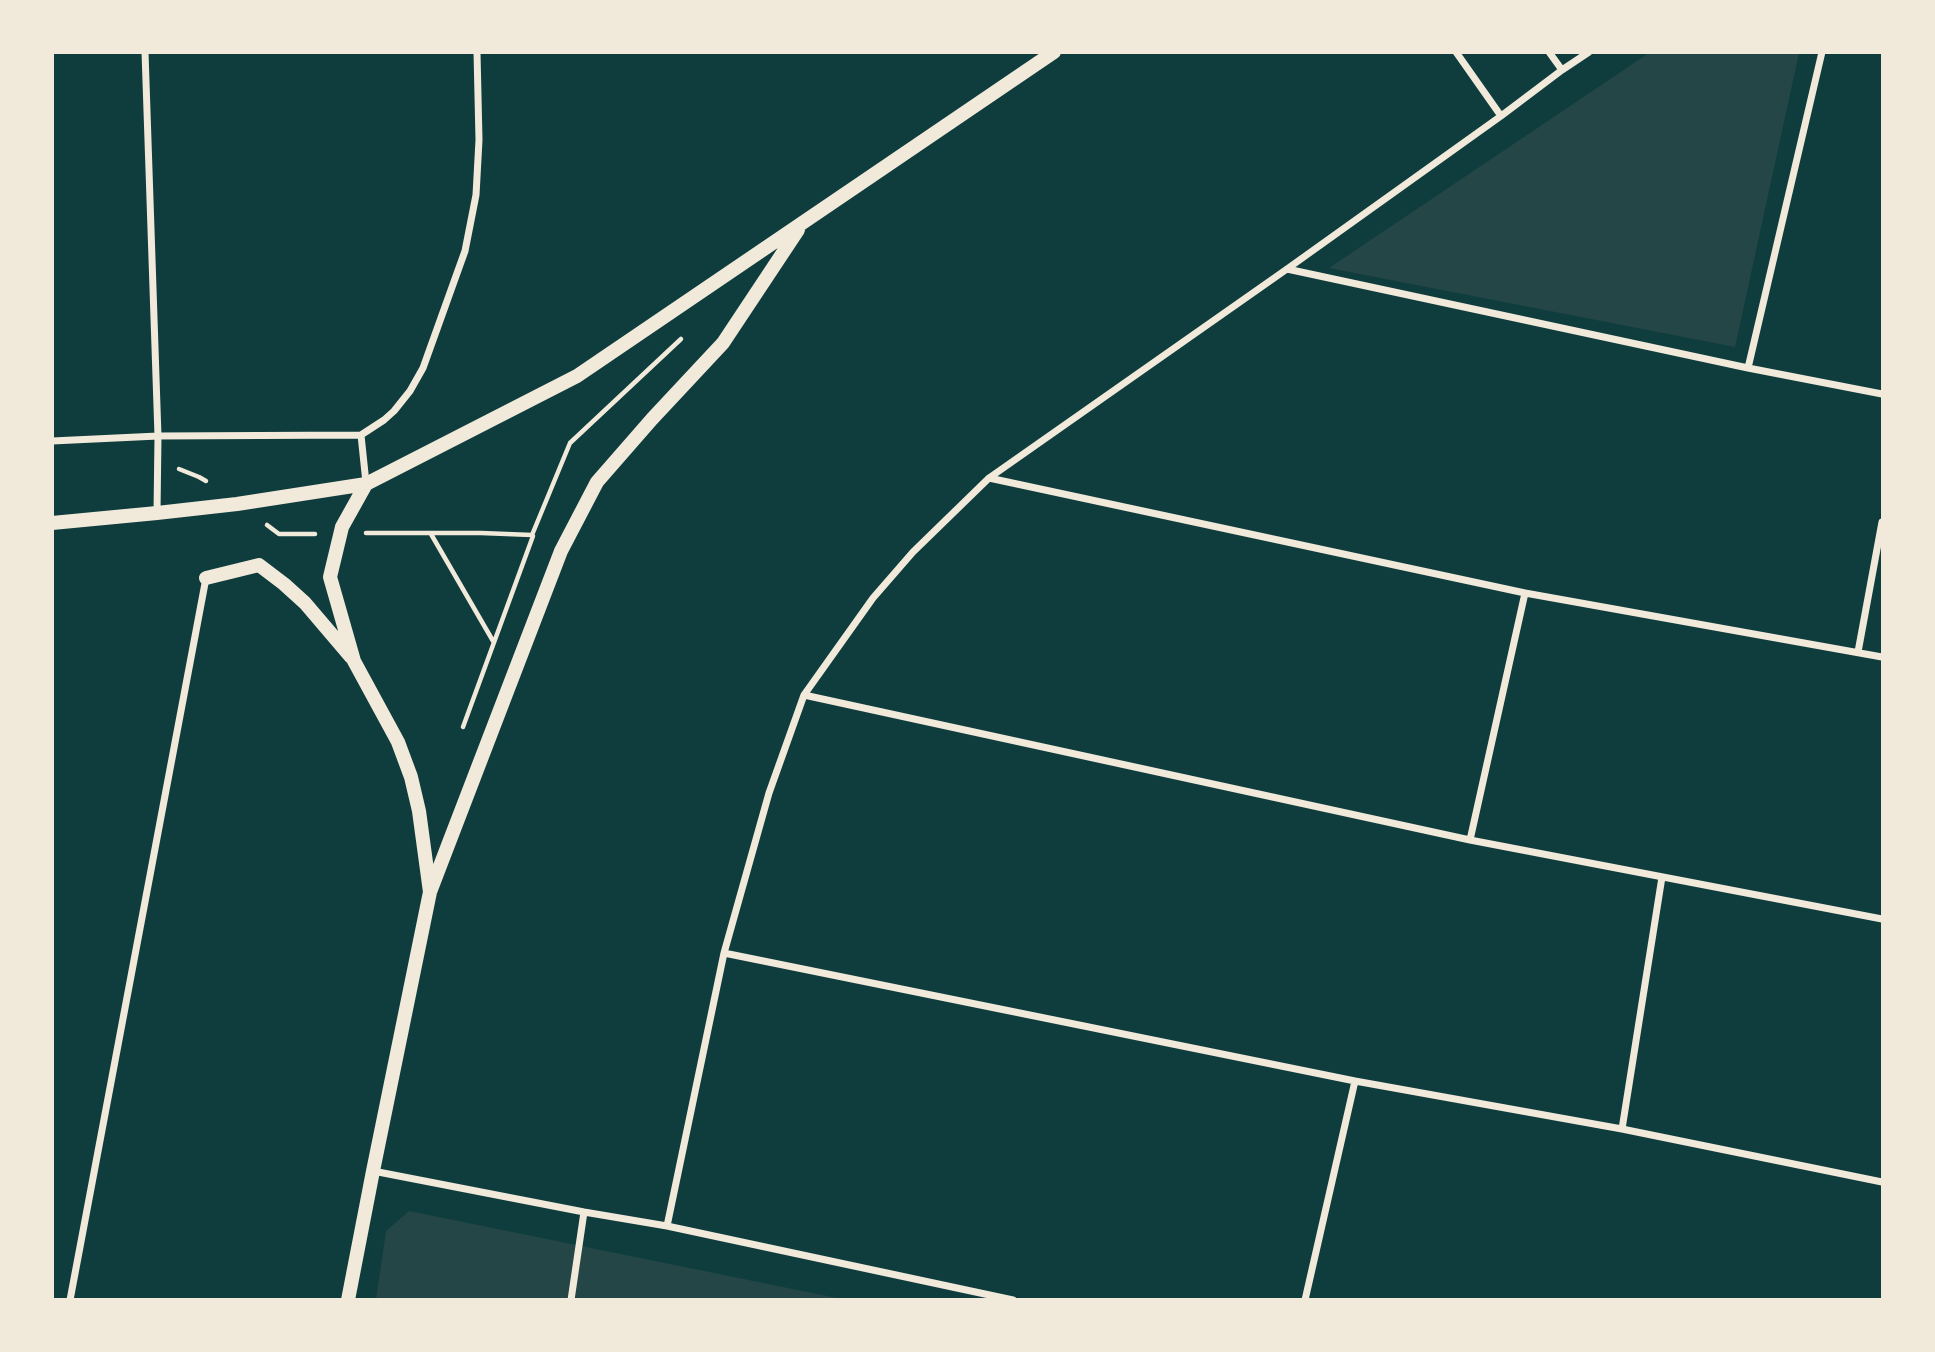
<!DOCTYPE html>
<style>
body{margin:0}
#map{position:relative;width:1935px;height:1352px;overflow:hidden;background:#0f3d3e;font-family:"Golos Text",sans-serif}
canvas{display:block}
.frame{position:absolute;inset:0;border:54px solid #f1e9da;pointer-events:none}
</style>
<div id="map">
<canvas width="1935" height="1352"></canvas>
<div class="frame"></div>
</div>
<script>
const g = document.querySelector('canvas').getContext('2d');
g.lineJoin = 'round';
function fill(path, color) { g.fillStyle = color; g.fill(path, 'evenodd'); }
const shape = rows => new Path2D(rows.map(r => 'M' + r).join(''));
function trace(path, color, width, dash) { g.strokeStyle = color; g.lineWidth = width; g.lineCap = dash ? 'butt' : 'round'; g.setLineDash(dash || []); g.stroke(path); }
fill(shape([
 [1649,53,1799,53,1735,347,1329,268],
 [409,1211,842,1299,376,1300,386,1231]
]), '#244646');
trace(shape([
 [179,469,199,477,206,481],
 [267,525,279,534,315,534],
 [366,533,481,533,532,535,570,443,681,339],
 [431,534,493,641],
 [463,727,533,536]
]), '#f1e9da', 4.5);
trace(shape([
 [145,52,158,436,157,513],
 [1456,52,1501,116],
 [1549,52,1562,70],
 [1287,269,1748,368,1882,394],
 [1748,368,1822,52],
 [361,435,384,420,394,411,410,391,423,368,465,251,476,195,479,140,477,52],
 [361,435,366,483],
 [52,441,158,436,361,435],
 [989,478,1525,593,1882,657],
 [1858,652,1882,522],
 [804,695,1470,840,1882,919],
 [1470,840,1525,593],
 [724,953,1355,1081,1622,1129,1882,1182],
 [1622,1129,1662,877],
 [373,1171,584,1212,667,1226,1013,1300],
 [667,1226,724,953,769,793,804,695,873,598,913,552,989,478,1287,269,1501,116,1562,70,1589,52],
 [70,1300,206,578],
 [571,1300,584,1212],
 [1305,1300,1355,1081]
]), '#f1e9da', 7);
trace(shape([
 [52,523,157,513,237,504,366,484],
 [206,578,259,565,284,584,305,603,351,657],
 [430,892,419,811,411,777,398,742,354,661,330,577,342,527,366,484,577,376,1054,52],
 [348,1300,373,1171,430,892,561,551,597,482,652,419,723,343,798,230]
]), '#f1e9da', 14);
</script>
